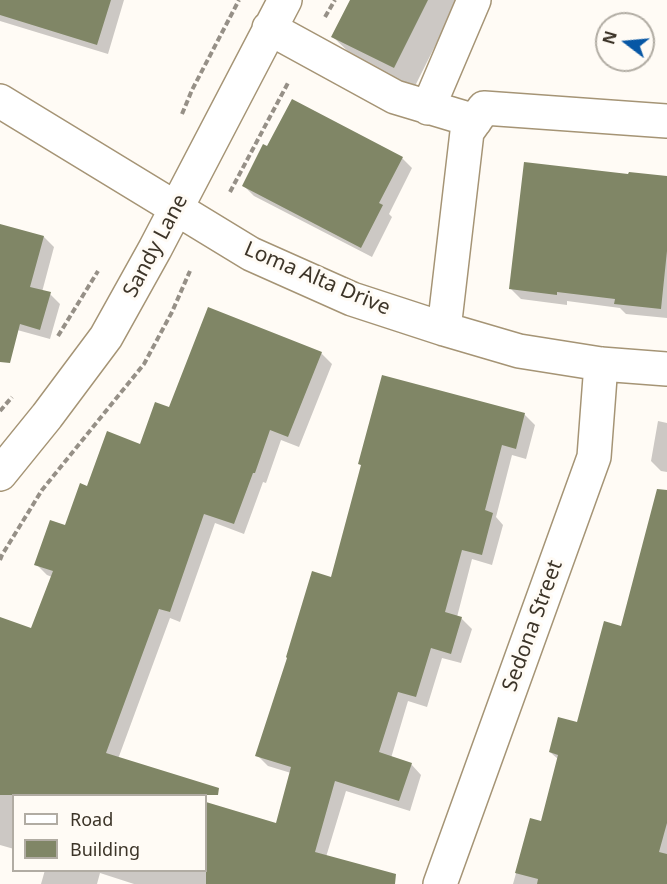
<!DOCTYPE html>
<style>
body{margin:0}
#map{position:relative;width:667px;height:884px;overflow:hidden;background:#fffbf5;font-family:"Noto Sans",sans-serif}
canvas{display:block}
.legend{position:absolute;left:12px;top:794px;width:195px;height:78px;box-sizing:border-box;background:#fffbf5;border:2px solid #b1aca3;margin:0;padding:8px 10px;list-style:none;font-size:18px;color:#3d3529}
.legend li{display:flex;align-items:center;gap:12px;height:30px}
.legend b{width:30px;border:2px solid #b1aca3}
.north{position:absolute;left:595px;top:12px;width:60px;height:60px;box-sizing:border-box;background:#fffbf5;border:2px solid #b1aca3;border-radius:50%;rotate:286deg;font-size:16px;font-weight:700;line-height:24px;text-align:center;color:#3d3529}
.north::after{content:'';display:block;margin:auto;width:21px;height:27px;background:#0757a5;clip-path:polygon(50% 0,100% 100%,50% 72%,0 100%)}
</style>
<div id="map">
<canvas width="667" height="884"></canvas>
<ul class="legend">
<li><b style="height:8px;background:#fff"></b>Road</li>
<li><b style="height:16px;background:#808666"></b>Building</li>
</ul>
<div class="north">N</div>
</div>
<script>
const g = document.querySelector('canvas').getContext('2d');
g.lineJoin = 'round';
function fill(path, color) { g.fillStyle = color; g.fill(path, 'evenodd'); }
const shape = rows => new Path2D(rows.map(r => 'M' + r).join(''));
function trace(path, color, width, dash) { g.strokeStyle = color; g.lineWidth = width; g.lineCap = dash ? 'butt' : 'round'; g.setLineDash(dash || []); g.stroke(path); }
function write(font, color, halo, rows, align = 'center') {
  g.font = font + ' "Noto Sans",sans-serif'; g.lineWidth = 6; g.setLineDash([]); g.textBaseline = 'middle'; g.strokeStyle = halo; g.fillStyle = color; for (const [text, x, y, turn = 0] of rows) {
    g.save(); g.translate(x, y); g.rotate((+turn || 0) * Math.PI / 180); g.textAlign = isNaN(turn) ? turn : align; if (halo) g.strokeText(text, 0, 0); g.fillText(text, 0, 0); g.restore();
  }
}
fill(shape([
 [0,0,124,0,108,54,0,21],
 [352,0,458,0,414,88,354,57,333,37],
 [402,158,412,168,389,214,392,217,372,257,254,196,244,186],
 [630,175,667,177,667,318,626,314,620,308,567,301,567,305,521,299,511,289],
 [0,225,44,237,54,247,42,292,50,294,60,304,50,339,10,328,0,361],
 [321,353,332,364,299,447,281,440,266,483,263,482,244,534,215,523,180,622,170,618,118,759,181,796,14,796,14,849,0,845,0,618,32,630,52,577,47,575,36,564,66,527,88,488,141,446,170,409],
 [524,414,535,425,526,459,512,455,496,517,503,525,492,565,472,559,457,617,461,618,472,629,461,663,442,658,427,707,408,701,391,758,411,764,421,775,410,811,346,791,326,857,366,884,134,884,100,873,97,884,41,884,45,870,206,870,206,803,277,825,291,773,268,766,257,755,332,578,362,466,360,464],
 [658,421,667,423,667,472,661,471,651,461],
 [667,533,667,884,513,884,531,820,542,823,559,760,550,752,578,724,622,628]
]), '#0003');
fill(shape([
 [0,0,111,0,97,45,0,15],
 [350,0,428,0,394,68,331,37],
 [292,99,403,157,379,203,383,205,361,248,242,186,263,144,267,146],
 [524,162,628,174,629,172,667,176,667,251,661,309,614,304,615,299,557,292,557,295,509,289],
 [0,224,44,236,30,287,51,292,40,330,20,324,10,363,0,362],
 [208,307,322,352,288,437,270,430,255,473,253,473,234,524,204,514,170,612,159,609,106,753,219,788,218,795,0,795,0,617,31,628,53,571,34,565,50,520,65,525,80,483,87,486,107,431,140,444,155,402,169,407],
 [382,375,525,413,516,449,502,445,485,510,493,513,482,555,462,550,445,612,462,617,451,654,431,648,416,697,398,692,379,752,412,763,399,801,335,781,315,852,396,874,395,884,206,884,206,802,276,823,291,767,255,756,287,658,286,657,312,571,331,577,361,465,358,464],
 [657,489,667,490,667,823,659,852,667,854,667,884,537,884,538,879,515,873,530,818,541,821,558,755,549,752,558,717,577,722,604,621,621,626]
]), '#808666');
const minor = shape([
 [269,28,395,97,475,121],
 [0,101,251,254,352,299,444,329,519,351,601,364,667,369],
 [428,108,474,0],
 [444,329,467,132,484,108,667,121],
 [0,474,47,416,106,337,155,249,285,0],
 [440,884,594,457,601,364]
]);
trace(minor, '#a59475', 36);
trace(shape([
 [325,17,335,0],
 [182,114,192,90,239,0],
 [230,192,289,81],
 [58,336,98,271],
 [0,411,12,397],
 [0,560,2,555,42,490,144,364,172,312,190,271]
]), '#969087', 4, [6, 3]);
trace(minor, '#fff', 33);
write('21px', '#3d3529', '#fffbf5', [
 ["Sandy Lane",156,246,-62],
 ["Loma Alta Drive",317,279,23],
 ["Sedona Street",533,626,-70]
]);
</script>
